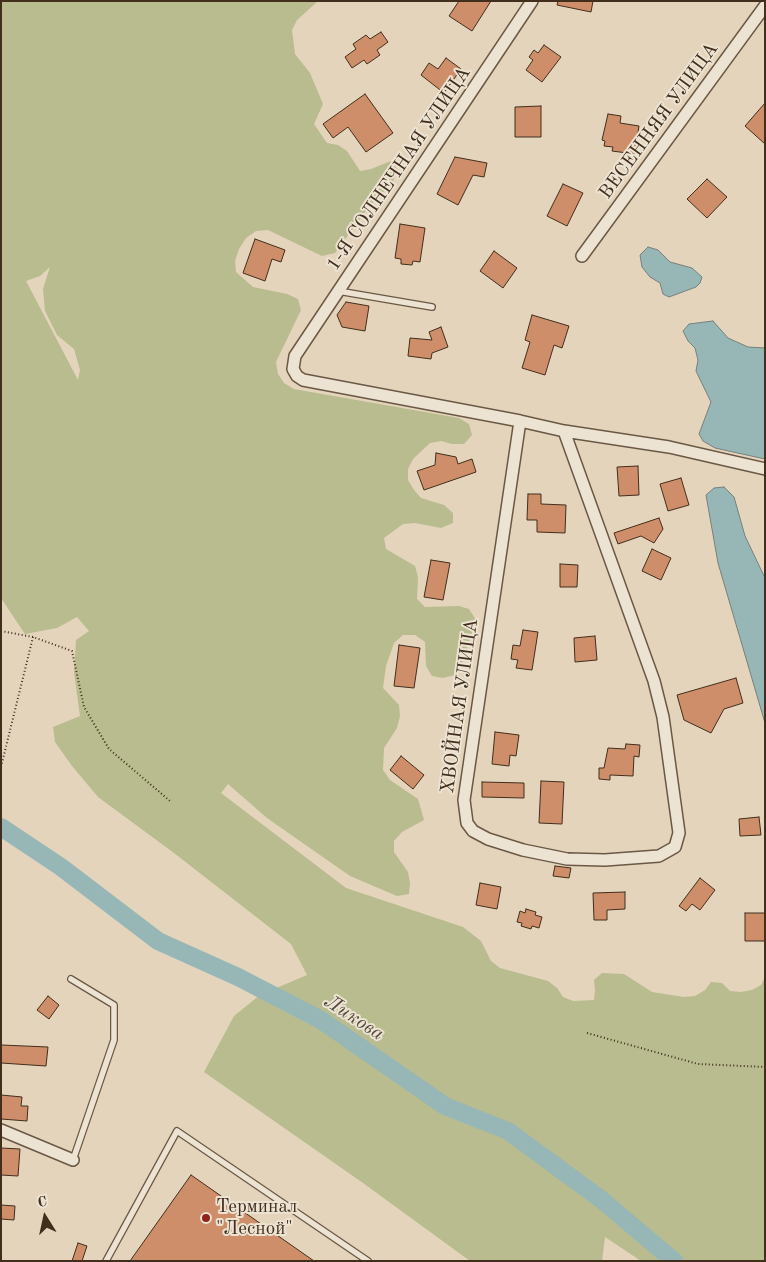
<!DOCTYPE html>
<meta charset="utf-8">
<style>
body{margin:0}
#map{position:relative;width:766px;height:1262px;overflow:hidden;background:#e4d4bc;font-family:"Old Standard TT",serif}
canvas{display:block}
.frame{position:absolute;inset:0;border:2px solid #412e1c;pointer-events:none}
.north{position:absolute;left:20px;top:1192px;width:50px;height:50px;-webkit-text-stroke:4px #ede3d3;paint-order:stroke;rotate:350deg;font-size:14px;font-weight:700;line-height:20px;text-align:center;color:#412e1c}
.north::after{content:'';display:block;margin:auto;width:18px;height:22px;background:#412e1c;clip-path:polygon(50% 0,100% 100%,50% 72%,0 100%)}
</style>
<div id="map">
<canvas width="766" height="1262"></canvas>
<div class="frame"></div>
<div class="north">С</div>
</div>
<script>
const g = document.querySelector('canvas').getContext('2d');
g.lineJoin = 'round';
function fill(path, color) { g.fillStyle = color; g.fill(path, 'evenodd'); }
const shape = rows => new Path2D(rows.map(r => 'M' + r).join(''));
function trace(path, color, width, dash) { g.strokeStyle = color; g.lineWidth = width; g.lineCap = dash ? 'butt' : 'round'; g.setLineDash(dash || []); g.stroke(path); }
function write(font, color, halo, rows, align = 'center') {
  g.font = font + ' "Old Standard TT",serif'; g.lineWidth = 4; g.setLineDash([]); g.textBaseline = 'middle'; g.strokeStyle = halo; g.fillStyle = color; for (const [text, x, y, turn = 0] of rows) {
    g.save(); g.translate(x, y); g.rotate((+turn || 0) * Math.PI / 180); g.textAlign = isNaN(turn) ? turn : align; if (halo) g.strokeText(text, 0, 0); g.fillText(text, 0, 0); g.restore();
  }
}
fill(shape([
 [1,1,318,1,297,20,292,30,295,54,310,73,323,104,314,124,327,143,338,145,347,151,360,171,371,169,391,161,398,170,392,183,369,207,335,253,322,256,268,230,256,231,246,238,239,249,235,261,236,272,253,287,287,294,298,299,301,310,276,362,278,374,284,383,294,389,459,418,469,424,472,435,464,444,452,444,441,441,430,443,413,459,408,469,408,480,414,490,421,498,444,505,453,513,453,523,441,528,415,523,403,524,384,538,386,549,415,566,418,577,417,599,425,607,459,606,469,609,476,620,461,666,455,675,443,678,432,676,426,666,425,642,415,635,403,635,394,643,386,666,383,688,399,705,400,716,397,728,384,748,383,770,390,780,418,799,424,820,402,832,394,841,394,852,408,872,410,883,409,894,397,896,350,876,267,818,228,784,221,793,346,888,463,927,481,941,491,961,500,968,548,981,557,988,563,997,573,1001,594,1000,595,990,594,980,602,973,624,974,652,992,684,997,695,996,705,990,711,982,722,983,730,991,741,992,752,990,761,985,765,977,765,1261,641,1261,605,1237,602,1261,470,1261,363,1183,204,1072,234,1016,260,995,307,975,291,944,174,853,98,797,72,766,55,742,53,727,80,716,74,672,76,640,89,631,77,617,57,628,25,634,1,598],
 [50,267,43,289,45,311,57,335,74,349,80,370,78,380,26,281,40,276]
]), '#b8bc8e');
const water = shape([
 [648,247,658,250,670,262,692,268,702,277,700,283,696,287,669,297,663,294,660,283,650,277,642,267,640,255,648,247],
 [713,321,728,338,748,347,765,348,765,459,715,448,703,441,699,434,711,402,696,371,698,360,695,348,688,341,683,331,689,324,713,321],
 [724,487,734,497,745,536,765,578,765,723,718,563,706,495,714,488,724,487]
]);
fill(water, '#97b7b7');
trace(water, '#758079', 1);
trace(shape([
 [1,827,61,867,158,941,238,977,321,1020,445,1106,508,1131,602,1200,674,1261]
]), '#97b7b7', 18);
const building = shape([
 [459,1,491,1,472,31,449,16,459,1],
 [558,1,593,1,591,12,557,5,558,1],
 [381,32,388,42,377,50,380,55,367,64,364,60,352,68,345,57,356,49,353,44,366,35,370,39,381,32],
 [544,45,561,57,542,82,526,70,533,60,529,57,534,50,538,53,544,45],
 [446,58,461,69,444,93,421,75,429,63,438,69,446,58],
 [365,94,393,133,366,152,348,127,333,138,323,124,365,94],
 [765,103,765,144,745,126,765,103],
 [541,106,541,137,515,137,515,107,541,106],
 [608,114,621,116,620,123,639,126,635,154,612,151,613,147,604,146,605,141,602,140,608,114],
 [455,157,487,163,484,177,473,175,458,205,437,194,455,157],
 [707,179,727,197,707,218,687,199,707,179],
 [563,184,583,193,567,226,547,216,563,184],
 [400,224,425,228,420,262,413,261,412,265,401,264,401,259,395,258,400,224],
 [255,239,285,250,281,262,272,259,265,281,243,273,255,239],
 [494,251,517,268,503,288,480,271,494,251],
 [346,302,369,306,365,331,342,327,337,315,346,302],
 [532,315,569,326,562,348,554,345,545,375,522,368,530,342,525,340,532,315],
 [441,327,448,347,432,353,431,359,408,356,410,338,432,340,429,332,441,327],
 [436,453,456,457,458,464,472,459,476,472,424,490,417,471,435,465,436,453],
 [638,466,639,495,619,496,617,467,638,466],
 [681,478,689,505,668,511,660,484,681,478],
 [528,494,541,494,541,504,566,505,565,533,537,532,537,520,527,520,528,494],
 [659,518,663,529,654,543,641,536,618,544,614,533,659,518],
 [652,549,671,558,661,580,642,571,652,549],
 [431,560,450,563,443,600,424,597,431,560],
 [560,564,578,565,577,587,560,587,560,564],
 [523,630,538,632,532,670,516,668,518,660,511,659,513,645,520,646,523,630],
 [595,636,597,660,575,662,574,638,595,636],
 [399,645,420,648,414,688,394,686,399,645],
 [736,678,743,703,724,709,711,733,684,720,677,695,736,678],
 [495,732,519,735,516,756,510,755,509,766,492,764,495,732],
 [626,744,640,745,639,757,634,756,633,776,610,775,610,780,599,779,599,768,604,768,608,748,625,749,626,744],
 [401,756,424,775,413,789,390,770,401,756],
 [541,781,564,782,562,824,539,823,541,781],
 [482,782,524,783,524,798,482,797,482,782],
 [759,817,761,835,740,836,739,819,759,817],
 [555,866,571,868,569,878,553,876,555,866],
 [700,878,715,890,700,910,692,904,686,911,679,906,700,878],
 [480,883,501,887,497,909,476,905,480,883],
 [625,892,625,909,607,910,607,920,594,920,593,893,625,892],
 [526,909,536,912,535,915,542,917,539,928,532,926,531,929,521,926,522,923,517,922,520,911,525,913,526,909],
 [745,913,765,913,765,941,745,941,745,913],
 [48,996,59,1005,49,1019,37,1010,48,996],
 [1,1045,48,1047,46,1066,1,1063,1,1045],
 [1,1095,22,1097,21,1106,28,1106,27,1121,1,1119,1,1095],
 [1,1148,20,1149,18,1176,1,1175,1,1148],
 [191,1175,314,1261,130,1261,191,1175],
 [1,1205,15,1206,14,1220,1,1219,1,1205],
 [78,1243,87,1246,82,1261,72,1261,78,1243]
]);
fill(building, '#cd8e69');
trace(building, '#412e1c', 1);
const lane = shape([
 [338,291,432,307],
 [71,979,114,1005,114,1040,73,1160],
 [106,1261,177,1131,368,1261]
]);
const street = shape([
 [532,1,295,356,293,369,297,376,303,380,520,421,564,431,669,447,765,469],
 [582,256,765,6],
 [520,421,464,800,467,823,473,831,488,839,523,850,567,859,605,860,659,856,675,847,679,833,663,717,654,681,564,431],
 [1,1130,73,1160]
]);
trace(lane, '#6a5844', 8);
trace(street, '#6a5844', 14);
trace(shape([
 [1,631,33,637,72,651,84,707,109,749,170,801],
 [1,767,33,637],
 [587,1033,698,1064,765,1067]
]), '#412e1c', 2, [1, 2.5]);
trace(lane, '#ede3d3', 5.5);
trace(street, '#ede3d3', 11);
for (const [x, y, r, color] of [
 [206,1218,5,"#8f2418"]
]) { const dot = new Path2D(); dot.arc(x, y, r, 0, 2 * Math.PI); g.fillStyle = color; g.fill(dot); trace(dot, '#ede3d3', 2); }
write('19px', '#412e1c', '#ede3d3', [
 ["ВЕСЕННЯЯ УЛИЦА",659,121,-54],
 ["1-Я СОЛНЕЧНАЯ УЛИЦА",399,169,-56],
 ["ХВОЙНАЯ УЛИЦА",460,706,-82]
]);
write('19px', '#412e1c', '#ede3d3', [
 ["Терминал",216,1207],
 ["\"Лесной\"",216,1229]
], 'left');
write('italic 20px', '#52493b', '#ede3d3', [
 ["Ликова",354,1018,33]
]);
</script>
